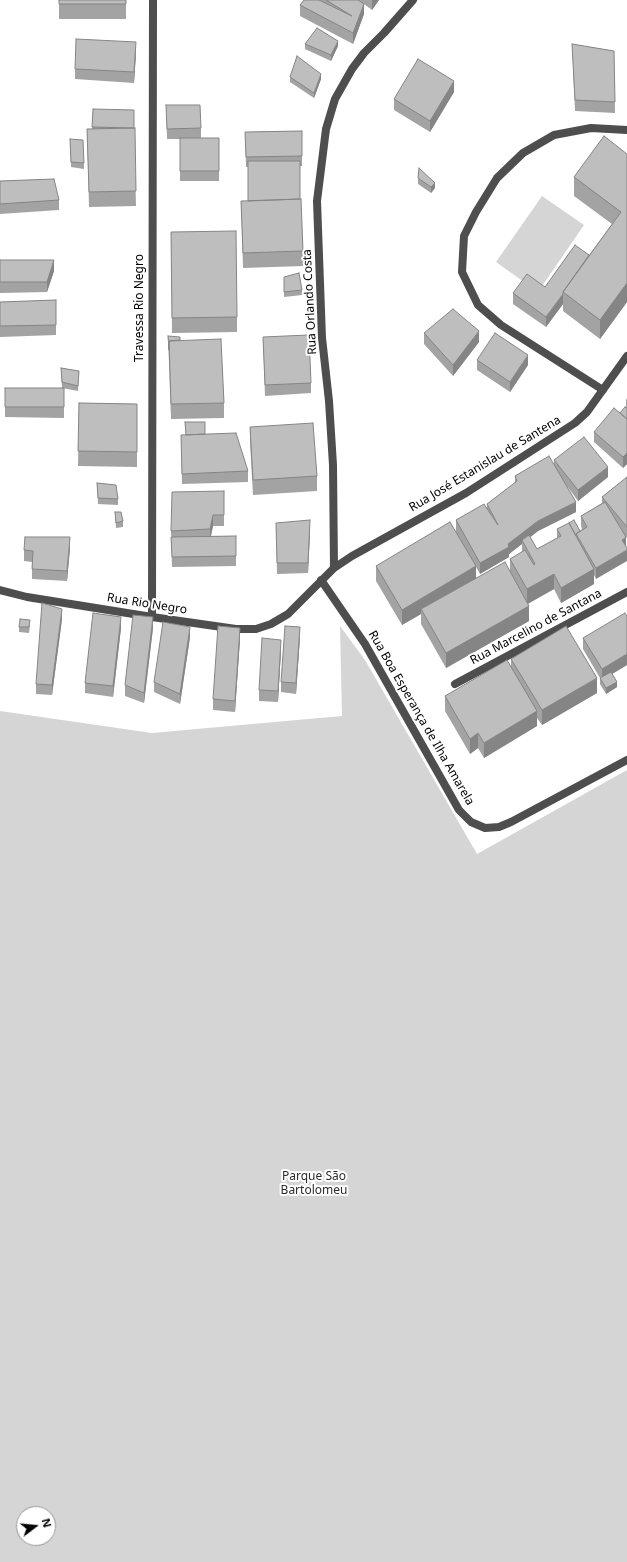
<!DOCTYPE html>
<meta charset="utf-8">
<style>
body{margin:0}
#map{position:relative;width:627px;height:1562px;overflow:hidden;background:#fff;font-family:"Noto Sans",sans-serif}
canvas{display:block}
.north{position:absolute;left:16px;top:1506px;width:40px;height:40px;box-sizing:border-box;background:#fff;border:1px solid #999;border-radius:50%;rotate:74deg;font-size:11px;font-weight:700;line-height:16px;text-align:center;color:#000}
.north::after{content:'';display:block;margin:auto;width:14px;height:18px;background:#000;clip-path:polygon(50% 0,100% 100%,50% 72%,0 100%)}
</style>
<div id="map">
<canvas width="627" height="1562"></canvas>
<div class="north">N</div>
</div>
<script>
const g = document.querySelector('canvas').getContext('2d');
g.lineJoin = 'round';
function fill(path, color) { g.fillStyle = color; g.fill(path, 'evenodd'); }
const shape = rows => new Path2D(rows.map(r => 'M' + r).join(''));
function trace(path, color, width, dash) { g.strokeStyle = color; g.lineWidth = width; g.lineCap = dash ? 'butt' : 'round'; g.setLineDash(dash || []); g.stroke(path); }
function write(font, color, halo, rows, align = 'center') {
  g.font = font + ' "Noto Sans",sans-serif'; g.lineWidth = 4; g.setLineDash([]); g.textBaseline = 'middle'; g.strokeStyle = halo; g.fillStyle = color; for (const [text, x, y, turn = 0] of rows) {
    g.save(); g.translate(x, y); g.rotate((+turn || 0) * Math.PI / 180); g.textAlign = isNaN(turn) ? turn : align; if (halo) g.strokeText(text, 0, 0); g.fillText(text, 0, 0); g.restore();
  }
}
fill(shape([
 [542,196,584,225,538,292,496,262],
 [340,626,365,660,477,854,627,770,627,1562,0,1562,0,711,152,733,342,716],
 [24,1514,48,1514,48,1538,24,1538]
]), '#d5d5d5');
trace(shape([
 [603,390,501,325,478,305,462,272,464,236,476,212,497,178,523,153,554,135,591,128,627,130],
 [334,568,352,556,466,493,575,423,587,412,627,356],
 [321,580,365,644,459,810,471,822,485,828,499,827,511,822,627,760],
 [0,590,27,597,152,617,236,629,256,629,271,624,288,614,334,568,333,465,329,401,322,338,317,201,326,129,335,99,352,69,364,53,384,33,413,0],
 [152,617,153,0],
 [455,684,627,592]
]), '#4e4e4e', 8);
fill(shape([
 [59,0,126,0,126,19,59,19],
 [304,0,379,0,372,10,364,4,364,14,353,44,300,16,300,5],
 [305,44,338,46,331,61,305,49],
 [572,44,614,51,615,113,575,111],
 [136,53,134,83,75,79,75,69],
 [290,77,321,79,314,98,290,82],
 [454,92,430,132,394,110,394,99],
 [166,105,201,128,201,138,219,138,219,181,180,181,180,139,167,139],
 [93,109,134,128,136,206,89,207,87,129,92,129],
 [302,131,302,166,300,166,300,199,303,251,303,266,243,268,241,201,248,201,248,167,246,167,245,132],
 [70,144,84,163,84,169,71,167],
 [627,154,627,302,600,339,563,311,563,304,546,327,513,304,513,293,545,287,589,255,612,224,574,196,574,177],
 [418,178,435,188,431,193,418,184],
 [0,181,59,200,59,210,0,214],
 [171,232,237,317,237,332,172,333],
 [0,260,54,271,47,292,0,293],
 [284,277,302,290,302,295,284,297],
 [56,300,56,335,0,337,0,302],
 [424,333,479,342,453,376,424,344],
 [168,336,180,340,224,403,224,418,171,419],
 [263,337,311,383,311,393,265,396],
 [477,360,528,365,510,392,477,370],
 [61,368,79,371,78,391,62,388],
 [5,388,64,388,64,418,5,417],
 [627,398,627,464,623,468,594,442,594,432,620,413,626,407,626,400],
 [79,403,137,404,137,467,78,466],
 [185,422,205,434,248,471,248,482,182,484,181,435,186,435],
 [250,427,317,476,317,491,253,495,250,442],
 [554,460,608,477,578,501,567,486,576,512,538,531,530,537,537,549,557,538,557,529,580,531,582,529,581,526,581,516,602,503,602,497,627,477,627,538,624,535,596,579,594,575,594,584,561,603,554,589,528,604,529,621,446,668,421,624,421,614,402,625,376,581,376,566,456,531,456,520,487,507,487,504,515,483,515,476,554,465],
 [522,544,522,552,510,559,510,571,476,578,476,567,480,574,509,557,509,554],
 [97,483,118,499,118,505,98,504],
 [224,491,224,526,213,526,211,536,236,536,236,566,172,567,171,531],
 [115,512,123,521,123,527,116,528],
 [276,523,310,531,308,573,277,574],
 [70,548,67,581,32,579,32,562,24,561,24,550],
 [627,616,627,665,612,674,617,687,606,694,600,684,600,678,583,649,583,638],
 [62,619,52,695,36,694,36,684],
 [30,625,29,633,19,632,19,627],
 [121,628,113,697,85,693,85,683],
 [153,628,144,703,125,696,125,685],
 [190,637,180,704,154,692,154,682],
 [300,637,296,694,281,692,281,682],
 [240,639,235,712,213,710,213,699],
 [281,650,278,702,259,701,259,690],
 [511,659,597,693,542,725,537,718,537,726,484,758,478,748,470,754,445,711,445,696,511,666]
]), '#a3a3a3');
fill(shape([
 [372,0,379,0,372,10],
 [364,4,364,14,353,44,353,33],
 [338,41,338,46,331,61,331,55],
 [136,42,136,53,134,83,134,72],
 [321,74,321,79,314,98,314,93],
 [454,81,454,92,430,132,430,121],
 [435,183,435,188,431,193,431,187],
 [54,260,54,271,47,292,47,282],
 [627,283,627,302,600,339,600,320],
 [563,294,563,304,546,327,546,317],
 [479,331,479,342,453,376,453,365],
 [528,355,528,365,510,392,510,382],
 [627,453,627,464,623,468,623,457],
 [608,467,608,477,578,501,578,490],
 [576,502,576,512,538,531,523,543,522,540,522,544,509,554,509,557,480,574,480,563,508,544,538,521],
 [213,515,213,526,210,540,210,529],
 [310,520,310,531,308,573,308,563],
 [70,537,70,548,67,581,67,571],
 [626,537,626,548,622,540],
 [627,550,627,561,596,579,596,568],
 [476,566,476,581,421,609,421,614,402,625,402,610],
 [594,569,594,584,561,603,561,588],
 [554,574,554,589,527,604,527,589],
 [529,606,529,621,446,668,446,653],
 [62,609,62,619,52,695,52,685],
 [121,617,121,628,113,697,113,686],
 [153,617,153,628,144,703,144,693],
 [190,627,190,637,180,704,180,694],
 [300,627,300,637,296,694,296,683],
 [240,628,240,639,235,712,235,701],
 [281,640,281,650,278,702,278,691],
 [627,654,627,665,602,680,602,669],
 [597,678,597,693,542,725,542,710],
 [617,682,617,687,606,694,606,688],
 [537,711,537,726,484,758,484,743],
 [478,733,478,748,470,754,470,739]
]), '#858585');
const building = shape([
 [59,0,126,0,126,4,59,4,59,0],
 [304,0,319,0,352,16,326,0,358,0,364,4,353,33,300,5,304,0],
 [317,28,338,41,331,55,305,44,317,28],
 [76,39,136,42,134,72,75,69,76,39],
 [572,44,614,51,615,102,575,100,572,44],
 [297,56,321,74,314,93,290,77,297,56],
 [418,59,454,81,430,121,394,99,418,59],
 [166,105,200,105,201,128,167,129,166,105],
 [93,109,134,110,134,128,92,127,93,109],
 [135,128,136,191,89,192,87,129,135,128],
 [302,131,302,156,246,157,245,132,302,131],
 [604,136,627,154,627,283,600,320,563,292,621,212,574,177,604,136],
 [180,138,219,138,219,171,180,171,180,138],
 [70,139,83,140,84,163,71,162,70,139],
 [248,161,300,161,300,199,248,201,248,161],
 [419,168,435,183,431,187,418,178,419,168],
 [54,179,59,200,0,204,0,181,54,179],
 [301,199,303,251,243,253,241,201,301,199],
 [236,231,237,317,172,318,171,232,236,231],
 [575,245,589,255,563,292,563,294,546,317,513,293,527,274,545,287,575,245],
 [0,260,54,260,47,282,0,282,0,260],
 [299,273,302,290,284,292,284,277,299,273],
 [56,300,56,325,0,326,0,302,56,300],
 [453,309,479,331,453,365,424,333,453,309],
 [495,333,528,355,510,382,477,360,495,333],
 [309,335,311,383,265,385,263,337,309,335],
 [168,336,180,337,180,340,169,341,169,350,168,336],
 [221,339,224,403,171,404,169,341,221,339],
 [61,368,79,371,78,386,62,382,61,368],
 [5,388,64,388,64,407,5,407,5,388],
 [79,403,137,404,137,452,78,451,79,403],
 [625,407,627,408,627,419,620,413,625,407],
 [614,408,627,419,627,453,623,457,594,432,614,408],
 [185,422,205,422,205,434,186,435,185,422],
 [313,423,317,476,253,480,250,427,313,423],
 [236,433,248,471,182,474,181,435,236,433],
 [584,437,608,467,578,490,554,460,584,437],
 [549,456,576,502,538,521,508,544,509,547,480,563,456,520,484,504,498,525,487,504,517,481,515,476,549,456],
 [627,477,627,527,602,497,627,477],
 [97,483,116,485,118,499,98,498,97,483],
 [224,491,224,515,213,515,210,529,171,531,172,492,224,491],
 [605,502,626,537,622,540,627,548,627,550,596,568,576,534,587,527,581,516,605,502],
 [115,512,121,512,123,521,116,523,115,512],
 [310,520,308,563,277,563,276,523,310,520],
 [574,520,580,531,576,534,576,536,569,523,574,520],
 [450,522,476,566,402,610,376,566,450,522],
 [569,523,594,569,561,588,554,574,527,589,510,559,525,550,534,565,535,564,522,540,529,535,537,549,561,536,557,529,569,523],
 [236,536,236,556,172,557,171,537,236,536],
 [25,537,70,537,67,571,32,569,33,551,24,550,25,537],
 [505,562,529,606,446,653,421,609,505,562],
 [42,603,62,609,52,685,36,684,42,603],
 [93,613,121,617,113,686,85,683,93,613],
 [625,613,627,616,627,654,602,669,583,638,625,613],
 [133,615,153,617,144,693,125,685,133,615],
 [20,619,30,620,29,627,19,627,20,619],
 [163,622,190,627,180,694,154,682,163,622],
 [218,626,240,628,235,701,213,699,218,626],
 [285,626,300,627,296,683,281,682,285,626],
 [566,626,597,678,542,710,511,659,566,626],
 [262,638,281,640,278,691,259,690,262,638],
 [507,660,537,711,484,743,478,733,470,739,445,696,507,660],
 [611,672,617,682,606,688,600,678,611,672]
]);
fill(building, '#bebebe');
trace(building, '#858585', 1);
write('12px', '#000', '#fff', [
 ["Rua Orlando Costa",310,302,-93],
 ["Travessa Rio Negro",140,308,-90],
 ["Rua José Estanislau de Santena",485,464,-31],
 ["Rua Rio Negro",147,604,9],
 ["Rua Marcelino de Santana",536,627,-28],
 ["Rua Boa Esperança de Ilha Amarela",421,718,60]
]);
write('12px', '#2c2c2c', '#fff', [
 ["Parque São",314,1177],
 ["Bartolomeu",314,1191]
]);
</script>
